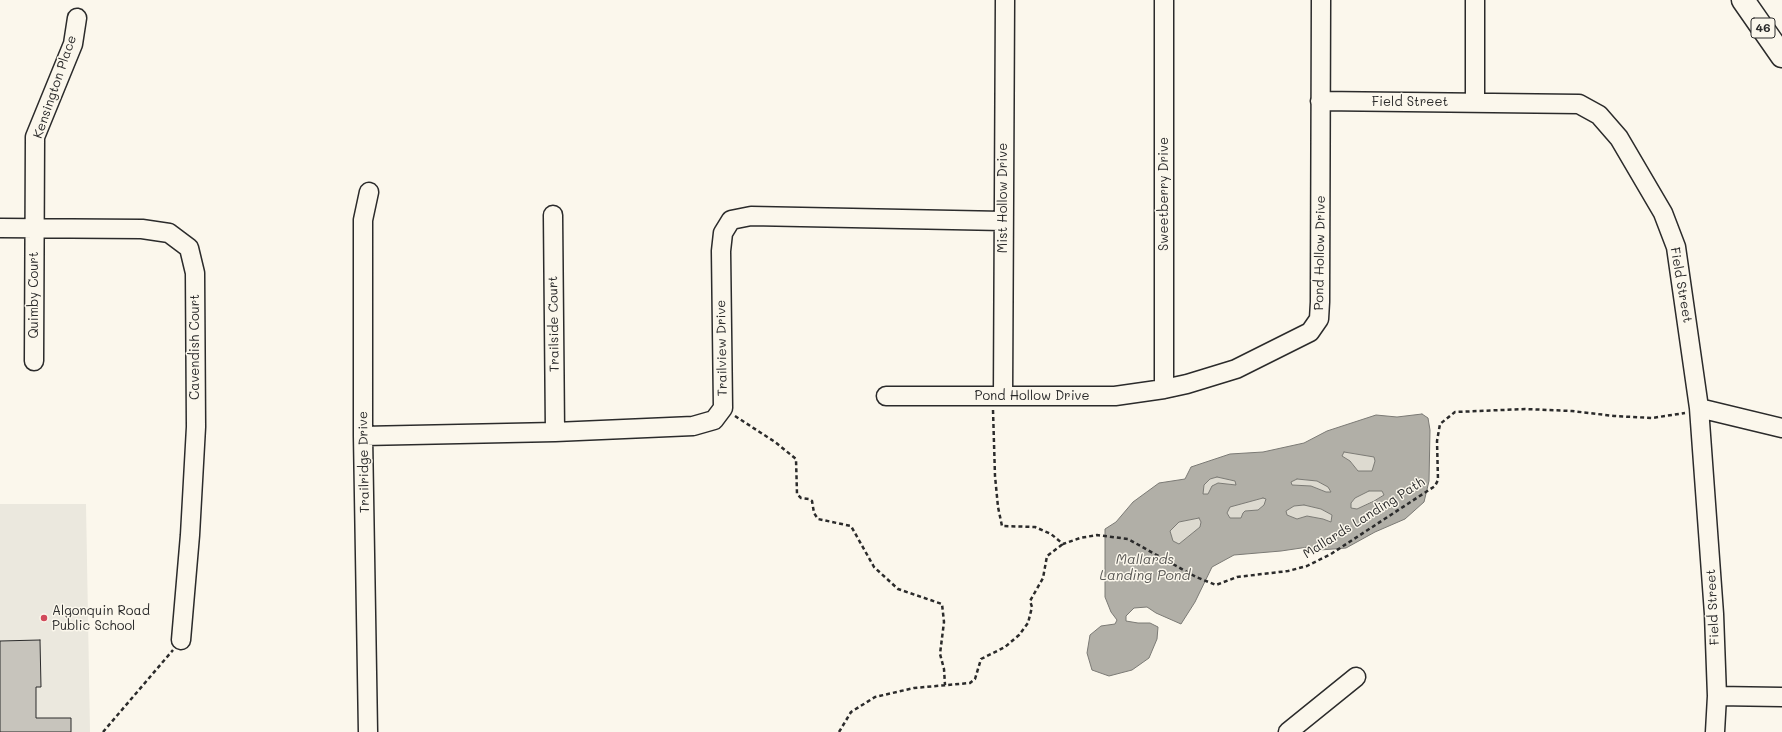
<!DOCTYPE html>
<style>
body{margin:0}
canvas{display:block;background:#fbf7ec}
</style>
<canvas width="1782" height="732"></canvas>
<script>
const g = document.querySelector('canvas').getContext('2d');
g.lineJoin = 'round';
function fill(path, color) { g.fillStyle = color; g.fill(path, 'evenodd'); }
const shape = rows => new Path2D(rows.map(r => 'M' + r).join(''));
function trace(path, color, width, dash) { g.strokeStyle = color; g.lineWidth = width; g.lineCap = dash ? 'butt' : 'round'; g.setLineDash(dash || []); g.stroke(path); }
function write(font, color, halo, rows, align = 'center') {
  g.font = font + ' Mali,sans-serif'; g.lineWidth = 3; g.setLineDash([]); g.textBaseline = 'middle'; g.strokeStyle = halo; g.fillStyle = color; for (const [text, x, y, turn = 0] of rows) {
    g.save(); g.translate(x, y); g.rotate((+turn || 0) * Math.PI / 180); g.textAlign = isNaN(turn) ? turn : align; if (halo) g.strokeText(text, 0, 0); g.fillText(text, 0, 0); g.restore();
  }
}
fill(shape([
 [0,504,86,504,90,732,0,732]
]), '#ebe8de');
fill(shape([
 [1344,452,1374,457,1375,461,1372,471,1358,471,1350,461,1342,456],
 [1217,477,1235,481,1237,485,1218,483,1208,494,1202,494,1204,485,1210,479],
 [1297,479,1317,481,1328,487,1332,492,1326,492,1311,486,1292,485,1291,482],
 [1369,491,1382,491,1384,495,1357,509,1351,508,1351,503,1355,498],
 [1263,498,1266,499,1264,505,1258,510,1245,511,1241,518,1230,518,1227,513,1229,507],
 [1304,505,1321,509,1332,515,1331,522,1323,519,1307,516,1297,519,1287,515,1286,511,1294,506],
 [1199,518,1201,523,1200,527,1179,544,1173,541,1170,531,1179,522]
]), '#dddad0');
const water = shape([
 [1422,414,1428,418,1430,430,1429,481,1424,502,1405,519,1375,532,1346,548,1320,550,1308,547,1281,551,1234,555,1212,567,1195,602,1181,624,1156,613,1147,607,1134,608,1126,616,1126,621,1138,623,1150,623,1158,627,1157,639,1149,658,1132,670,1109,676,1092,670,1087,653,1090,635,1101,626,1115,624,1117,620,1111,612,1105,597,1105,529,1116,522,1133,502,1159,483,1185,479,1191,467,1230,454,1263,452,1304,443,1327,431,1376,415,1397,417,1422,414],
 [1344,452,1374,457,1375,461,1372,471,1358,471,1350,461,1342,456,1344,452],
 [1217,477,1235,481,1236,485,1218,483,1212,486,1208,494,1203,494,1204,485,1210,479,1217,477],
 [1297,479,1317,481,1328,487,1331,492,1326,492,1311,486,1292,485,1291,482,1297,479],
 [1369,491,1382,491,1384,495,1374,501,1357,509,1351,508,1351,503,1355,498,1369,491],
 [1263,498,1266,499,1264,505,1258,510,1245,511,1243,513,1241,518,1230,518,1227,513,1230,507,1263,498],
 [1304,505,1321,509,1332,515,1331,522,1323,519,1307,516,1297,519,1287,515,1286,511,1294,506,1304,505],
 [1199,518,1201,522,1200,527,1179,544,1173,541,1170,531,1179,522,1199,518]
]);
fill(water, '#b1afa7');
trace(water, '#7b7a75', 1);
const building = shape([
 [40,640,41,687,36,687,36,718,71,718,71,732,0,732,0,641,40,640]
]);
fill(building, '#c7c4bc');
trace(building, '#2b2b2b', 1);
const minor = shape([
 [1164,0,1164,389],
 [1475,0,1475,102],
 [1320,101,1579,104,1599,115,1619,138,1663,213,1676,247,1699,408,1714,614,1717,696,1715,732],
 [553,215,555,432],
 [0,228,142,229,169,233,189,248,195,273,196,427,190,535,181,640],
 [34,361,35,137,73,44,77,18],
 [886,396,1115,396,1164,389,1187,384,1236,369,1310,332,1319,319,1320,302,1321,0],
 [1003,396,1005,0],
 [1699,408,1782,428],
 [363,436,555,432,693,426,714,420,723,408,721,251,723,233,731,220,751,216,1003,221],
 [1717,696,1782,697],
 [368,732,363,436,363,220,369,192],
 [1288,732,1356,677]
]);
const major = shape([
 [1743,0,1782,56]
]);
trace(minor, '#2b2b2b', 21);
trace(major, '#2b2b2b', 25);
trace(shape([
 [993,410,995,476,998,507,1002,526,1035,527,1051,534,1063,544,1080,538,1097,535,1128,539,1196,577,1216,585,1237,577,1288,571,1307,566,1331,554,1435,486,1438,480,1437,441,1440,424,1455,412,1525,409,1572,411,1614,416,1652,418,1685,413],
 [735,416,775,442,796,459,797,494,801,498,809,499,812,501,814,513,818,519,851,526,874,567,898,589,942,604,944,622,940,654,944,669,945,685],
 [103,732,173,650],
 [839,732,851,712,875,697,914,688,970,683,975,679,981,659,1005,647,1019,635,1028,623,1032,607,1030,601,1043,578,1047,556,1063,544]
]), '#2b2b2b', 2.5, [4, 3]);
trace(minor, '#fbf7ec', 18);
trace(major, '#fbf7ec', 22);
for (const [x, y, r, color] of [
 [44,618,4,"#d1495b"]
]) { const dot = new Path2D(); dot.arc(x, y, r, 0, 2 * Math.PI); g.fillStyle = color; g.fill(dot); trace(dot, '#fbf7ec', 1.5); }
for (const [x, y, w] of [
 [1763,28,24]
]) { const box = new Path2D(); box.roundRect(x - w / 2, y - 10, w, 20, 3); g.fillStyle = '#fbf7ec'; g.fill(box); trace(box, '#2b2b2b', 1); }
write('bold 12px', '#2b2b2b', null, [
 ["46",1763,28]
]);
write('13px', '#2b2b2b', '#fbf7ec', [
 ["Kensington Place",55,87,-71],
 ["Field Street",1410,102],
 ["Sweetberry Drive",1164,194,-90],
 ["Mist Hollow Drive",1003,198,-90],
 ["Pond Hollow Drive",1320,253,-89],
 ["Field Street",1681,285,80],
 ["Quimby Court",34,295,-90],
 ["Trailside Court",554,324,-91],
 ["Cavendish Court",195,347,-90],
 ["Trailview Drive",722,348,-91],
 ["Pond Hollow Drive",1032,396],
 ["Trailridge Drive",364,462,-91],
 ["Mallards Landing Path",1364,518,-32],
 ["Field Street",1713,607,-93]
]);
write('13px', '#2b2b2b', '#fbf7ec', [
 ["Algonquin Road",52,611],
 ["Public School",52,626]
], 'left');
write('italic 14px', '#5a5956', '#fbf7ec', [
 ["Mallards",1145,560],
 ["Landing Pond",1145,576]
]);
</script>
